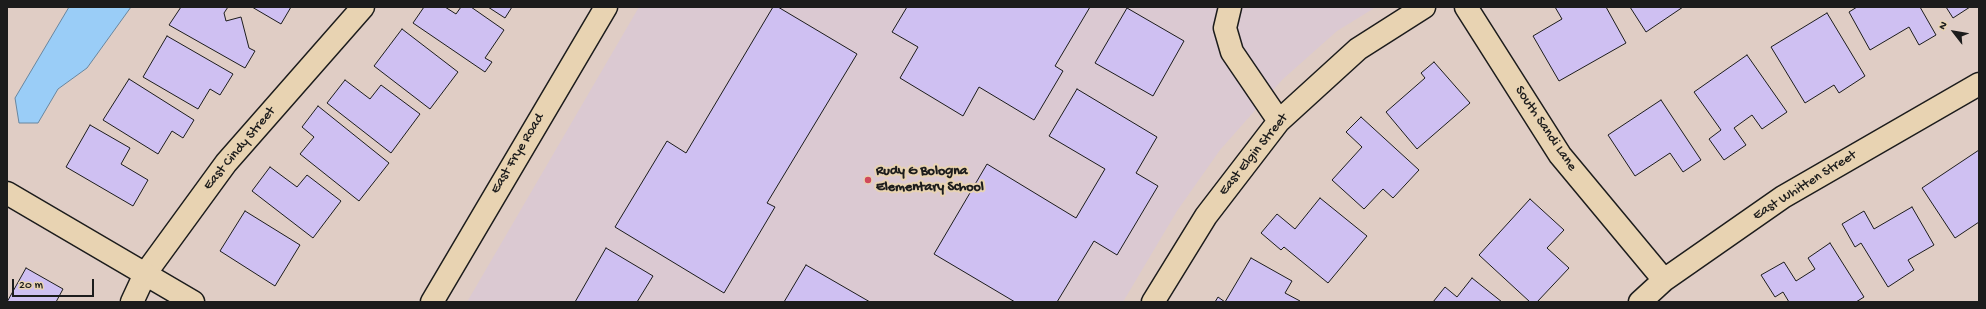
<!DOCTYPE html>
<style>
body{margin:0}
#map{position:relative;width:1986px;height:309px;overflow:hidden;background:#e0cdc5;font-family:"Gochi Hand",sans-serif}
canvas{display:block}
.frame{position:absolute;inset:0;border:8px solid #1c1c1c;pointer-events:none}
.north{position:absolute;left:1934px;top:12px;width:40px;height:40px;-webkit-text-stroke:3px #e8d3b2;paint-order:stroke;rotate:301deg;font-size:11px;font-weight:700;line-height:16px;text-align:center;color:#1c1c1c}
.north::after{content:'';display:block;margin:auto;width:14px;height:18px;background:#1c1c1c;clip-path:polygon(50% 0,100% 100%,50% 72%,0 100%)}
.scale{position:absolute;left:12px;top:279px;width:82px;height:18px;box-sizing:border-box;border:2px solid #1c1c1c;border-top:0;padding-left:5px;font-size:12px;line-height:14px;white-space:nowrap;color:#1c1c1c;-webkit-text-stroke:3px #e8d3b2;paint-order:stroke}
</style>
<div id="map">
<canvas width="1986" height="309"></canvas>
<div class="frame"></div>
<div class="north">N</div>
<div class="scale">20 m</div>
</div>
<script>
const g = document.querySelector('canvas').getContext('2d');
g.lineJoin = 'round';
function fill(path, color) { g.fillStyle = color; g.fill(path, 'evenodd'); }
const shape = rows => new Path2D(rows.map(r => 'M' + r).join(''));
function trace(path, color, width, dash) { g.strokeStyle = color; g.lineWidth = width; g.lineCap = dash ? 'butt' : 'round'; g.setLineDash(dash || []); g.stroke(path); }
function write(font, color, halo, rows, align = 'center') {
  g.font = font + ' "Gochi Hand",sans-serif'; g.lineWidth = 4; g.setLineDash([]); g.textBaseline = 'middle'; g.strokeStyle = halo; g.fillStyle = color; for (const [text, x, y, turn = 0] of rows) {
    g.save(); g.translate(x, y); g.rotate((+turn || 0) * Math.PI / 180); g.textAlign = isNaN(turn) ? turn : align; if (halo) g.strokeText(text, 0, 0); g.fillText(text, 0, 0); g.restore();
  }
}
fill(shape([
 [639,7,1376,7,1337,31,1282,80,1220,150,1177,211,1123,302,467,302]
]), '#dbc9d2');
const water = shape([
 [69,7,131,7,87,68,58,89,38,123,19,123,15,98,69,7]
]);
fill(water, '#9acdf7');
trace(water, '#68869f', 1);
const building = shape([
 [181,7,228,7,224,13,226,21,241,17,249,48,255,51,245,68,169,25,181,7],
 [252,7,291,7,281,24,252,7],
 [424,7,445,7,456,14,461,7,471,7,504,30,485,58,492,62,485,72,413,23,424,7],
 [488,7,512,7,505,18,488,7],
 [773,7,778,7,857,54,767,203,775,207,724,293,615,227,667,141,686,153,773,7],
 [907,7,1090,7,1055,66,1063,71,1034,120,979,87,963,116,900,78,918,47,892,32,907,7],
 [1555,7,1606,7,1626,43,1559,81,1533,36,1562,19,1555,7],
 [1630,7,1683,7,1646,32,1630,7],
 [1857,7,1920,7,1936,35,1919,45,1909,27,1870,50,1849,12,1857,7],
 [1946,7,1970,7,1953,18,1946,7],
 [1127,8,1184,41,1153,96,1095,63,1127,8],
 [1827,13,1865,76,1839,93,1834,85,1805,103,1771,47,1827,13],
 [402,29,458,72,430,109,374,66,402,29],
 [167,36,233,74,220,95,210,89,198,109,143,77,167,36],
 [1747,55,1787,112,1762,129,1752,115,1734,128,1746,145,1724,160,1709,139,1721,130,1694,92,1747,55],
 [1434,62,1470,103,1417,149,1386,112,1425,78,1421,73,1434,62],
 [129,79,194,120,183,138,172,131,158,154,103,120,129,79],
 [345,80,370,99,381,85,420,114,391,153,327,103,345,80],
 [1077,89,1157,137,1136,173,1158,186,1117,255,1094,241,1057,302,1015,302,934,254,987,164,1076,218,1105,169,1049,136,1077,89],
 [1661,100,1701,160,1683,172,1670,153,1635,176,1608,135,1661,100],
 [318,106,389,163,359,201,300,154,314,137,302,127,318,106],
 [1361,117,1419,170,1393,198,1383,189,1364,209,1332,180,1362,147,1346,132,1361,117],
 [90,125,130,148,121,164,148,180,133,206,66,167,90,125],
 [1979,150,1979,222,1955,238,1922,188,1979,150],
 [270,167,297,187,307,175,341,201,313,238,252,191,270,167],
 [1320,198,1367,236,1328,283,1284,247,1281,250,1261,233,1277,214,1295,229,1320,198],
 [1530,199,1564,230,1547,248,1569,268,1537,302,1530,302,1479,255,1530,199],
 [1912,207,1934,245,1908,260,1914,270,1888,287,1861,243,1855,247,1842,224,1864,211,1874,229,1912,207],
 [245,211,300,245,275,286,220,251,245,211],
 [1830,243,1864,297,1856,302,1789,302,1783,292,1775,297,1761,275,1784,262,1796,281,1815,269,1808,258,1830,243],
 [606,248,653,276,637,302,575,302,606,248],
 [1251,258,1292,281,1285,293,1300,301,1299,302,1215,302,1218,297,1225,302,1251,258],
 [806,265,870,302,784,302,806,265],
 [26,268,63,289,56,302,7,302,26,268],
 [1472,278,1502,302,1433,302,1445,287,1457,297,1472,278]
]);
fill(building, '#cfc0f2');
trace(building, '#1c1c1c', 1);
const minor = shape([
 [1230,7,1225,28,1232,52,1279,121],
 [1466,7,1560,155,1664,280],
 [132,302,145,274,226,163,363,7],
 [1153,302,1206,216,1279,121,1358,49,1424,7],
 [1640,302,1664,280,1783,197,1979,84]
]);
const tertiary = shape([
 [7,193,193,302],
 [432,302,606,7]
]);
trace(minor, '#1c1c1c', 25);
trace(tertiary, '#1c1c1c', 25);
trace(minor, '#e8d3b2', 22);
trace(tertiary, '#e8d3b2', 22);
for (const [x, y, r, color] of [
 [868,180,4,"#d1495b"]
]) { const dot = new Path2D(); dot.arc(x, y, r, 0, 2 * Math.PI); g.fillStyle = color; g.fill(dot); trace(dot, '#e8d3b2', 1.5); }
write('14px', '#1c1c1c', '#e8d3b2', [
 ["South Sandi Lane",1545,129,56],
 ["East Cindy Street",240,149,-50],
 ["East Frye Road",518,154,-59],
 ["East Elgin Street",1254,155,-51],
 ["East Whitten Street",1805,186,-32]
]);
write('bold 14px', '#1c1c1c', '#e8d3b2', [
 ["Rudy G Bologna",876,172],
 ["Elementary School",876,188]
], 'left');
</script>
